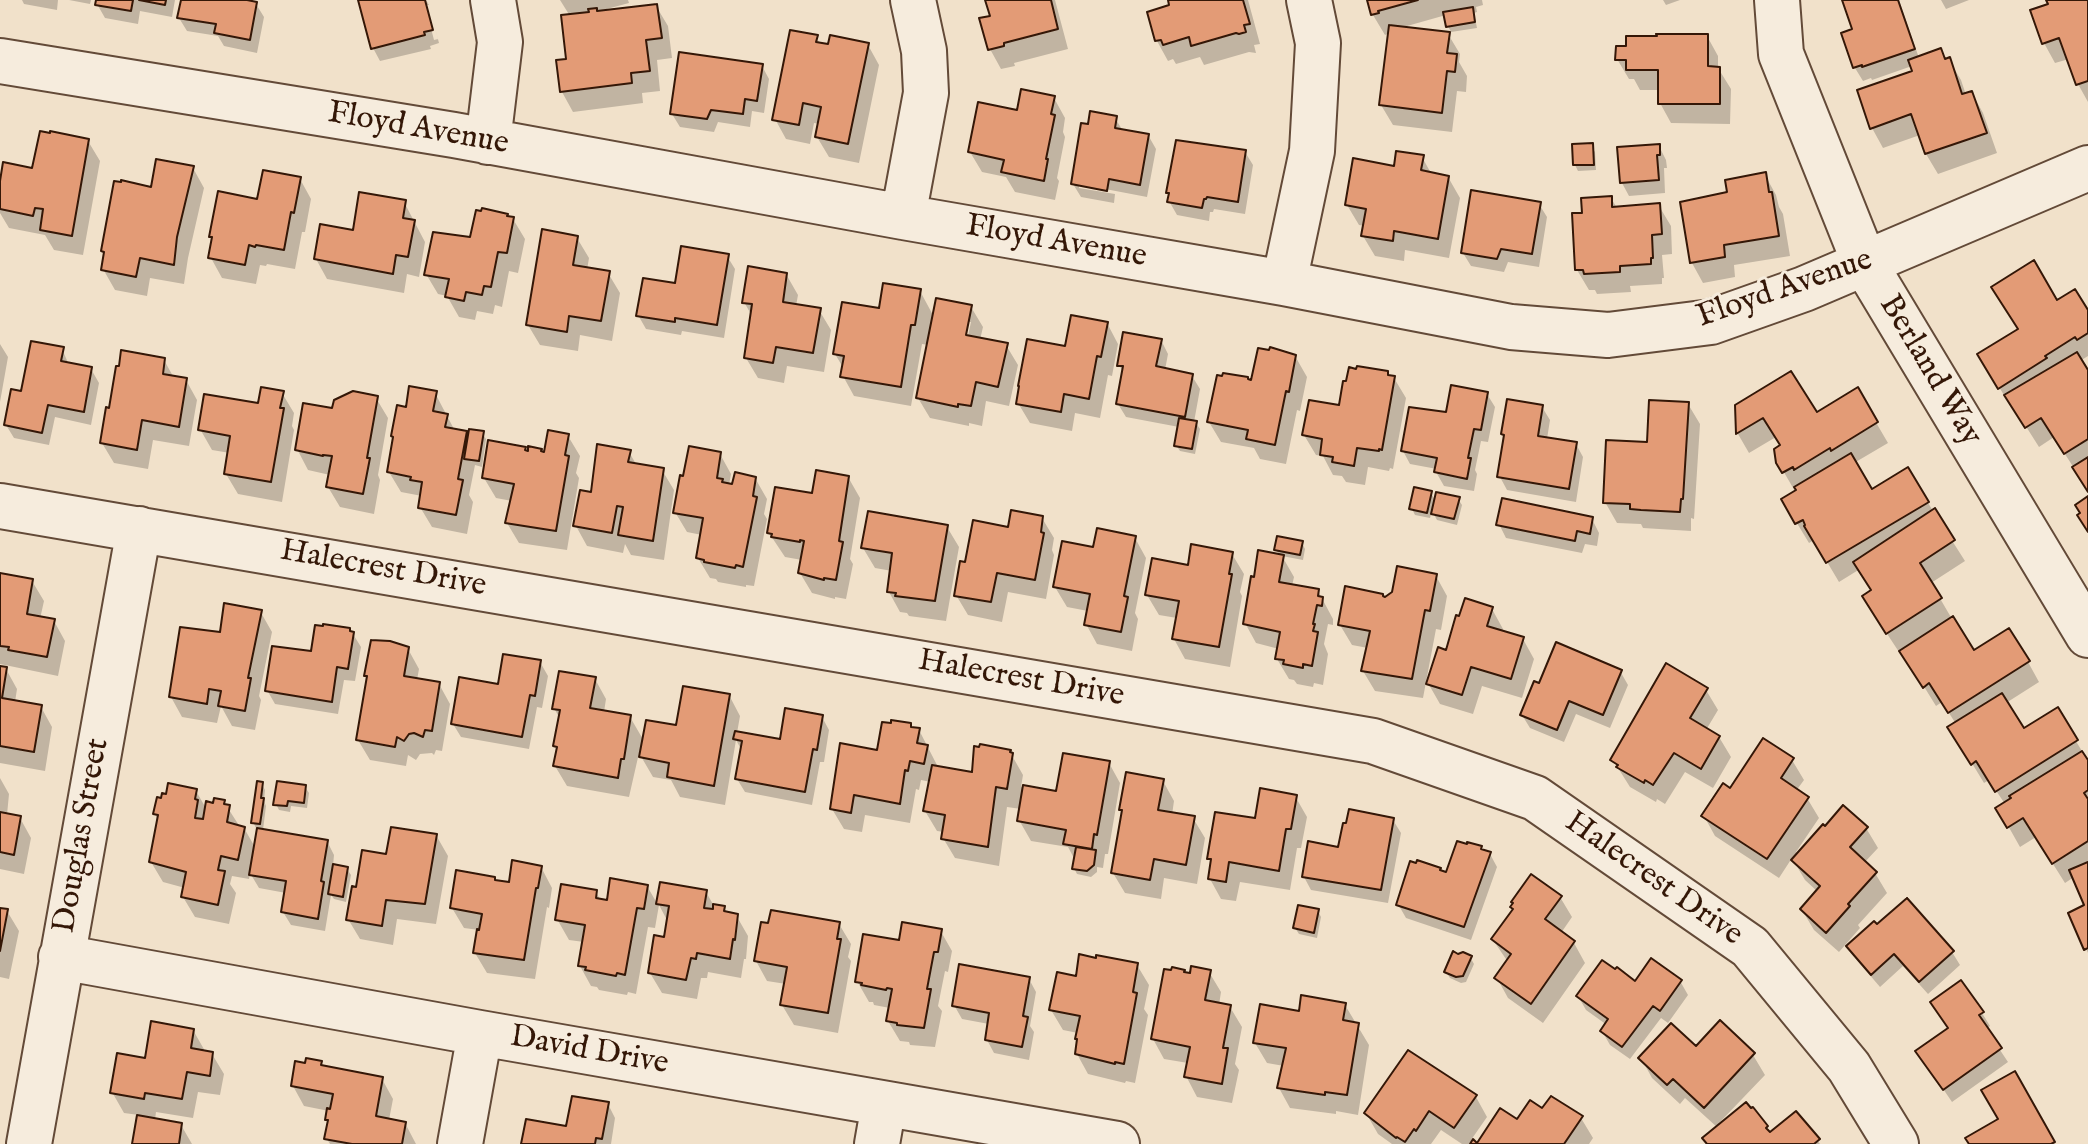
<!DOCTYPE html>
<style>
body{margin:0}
canvas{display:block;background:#f1e1ca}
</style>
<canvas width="2088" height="1144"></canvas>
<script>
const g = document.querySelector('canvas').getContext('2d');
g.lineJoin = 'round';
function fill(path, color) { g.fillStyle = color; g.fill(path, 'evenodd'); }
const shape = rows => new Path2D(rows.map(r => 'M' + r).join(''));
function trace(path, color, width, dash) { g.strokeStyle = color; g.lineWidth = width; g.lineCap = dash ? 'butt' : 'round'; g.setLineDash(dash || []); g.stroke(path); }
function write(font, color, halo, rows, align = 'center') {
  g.font = font + ' "IM FELL English",serif'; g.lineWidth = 6; g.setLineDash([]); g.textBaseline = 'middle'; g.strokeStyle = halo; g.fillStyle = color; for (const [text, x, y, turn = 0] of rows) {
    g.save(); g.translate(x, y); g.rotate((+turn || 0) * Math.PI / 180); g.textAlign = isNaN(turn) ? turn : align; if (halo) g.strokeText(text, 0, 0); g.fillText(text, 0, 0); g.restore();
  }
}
fill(shape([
 [22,0,58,0,57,10,24,4],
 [69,0,91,0,90,4],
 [98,0,175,0,172,17,140,11,138,24,105,18,97,4],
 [183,0,237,0,256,4,264,17,257,53,224,46,218,36,187,31,179,18],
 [360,0,426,0,429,5,425,5,434,40,438,39,429,5,439,43,430,46,431,49,380,61,373,48],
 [560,0,628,0,629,3,603,10,604,12,656,6,668,26,672,58,657,60,660,91,642,93,643,103,573,112,562,92,569,61,570,16],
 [987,0,1055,0,1068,49,1014,63,1015,66,1001,69,990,49,992,17],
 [1170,0,1248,0,1260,44,1254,45,1256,53,1249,52,1204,65,1200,57,1176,64,1173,59,1168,61,1157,41,1172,7],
 [1369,0,1482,0,1483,5,1476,7,1477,12,1474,13,1477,28,1451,32,1448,26,1446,15,1400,28,1448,34,1460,54,1459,62,1467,76,1466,92,1457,91,1452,132,1393,125,1381,105,1390,33,1385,35,1373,15],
 [1663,0,1680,0,1666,5],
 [1845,0,1899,0,1919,58,1940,50,1946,61,1949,60,1961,80,1966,95,1972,93,1983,113,1997,153,1938,174,1926,154,1920,135,1883,148,1872,128,1914,72,1912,66,1872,80,1871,78,1863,81,1855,68,1843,34,1855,30],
 [1941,0,1969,0,1946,9],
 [2088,0,2088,102,2078,84,2069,59,2055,63,2044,43],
 [1707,36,1718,56,1718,68,1731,89,1730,124,1671,123,1660,103,1660,90,1640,90,1634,79,1629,79,1617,59,1628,49],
 [816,37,821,45,868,45,879,65,859,163,829,157,817,137,820,124,814,123,810,144,786,139,775,119],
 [762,66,769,79,764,113,752,111,750,127,718,122,714,132,680,127,672,114],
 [1054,98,1065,118,1063,132,1065,137,1057,178,1059,181,1055,200,1015,192,1006,177,982,172,970,152,1019,112],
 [1115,118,1123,131,1148,135,1156,149,1147,197,1079,184,1079,188,1115,194,1114,203,1081,197,1073,184],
 [88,141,100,161,83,255,54,250,45,235,9,228,0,213,0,193,33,170],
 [1591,146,1595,152,1596,170,1578,171,1575,165],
 [1659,146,1666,160,1667,168,1664,168,1665,193,1629,196,1622,183],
 [1245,152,1253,165,1245,214,1214,209,1213,212,1210,212,1209,221,1177,215,1169,201,1170,196,1168,193],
 [1422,157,1432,175,1448,177,1460,198,1449,258,1405,250,1404,261,1375,256,1363,236,1365,226,1359,225,1347,205,1396,168],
 [193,168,204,188,188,258,184,284,150,278,147,296,115,290,103,269,106,255,103,251,152,190],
 [1765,175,1776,195,1779,207,1783,214,1790,256,1734,265,1735,277,1703,283,1692,263,1730,194],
 [300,179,311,199,305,232,302,232,295,269,267,264,266,266,260,265,256,284,222,278,211,258,214,240,212,236,259,201],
 [1611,198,1617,208,1659,206,1671,226,1672,254,1662,255,1664,278,1662,278,1662,284,1630,286,1631,292,1597,294,1595,290,1589,290,1577,270],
 [404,202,425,242,419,277,407,274,404,293,327,279,316,259,354,232],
 [1539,204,1547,217,1539,267,1508,262,1504,272,1471,266,1463,253],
 [508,218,513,219,525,239,518,273,509,271,502,307,495,305,493,314,477,311,475,320,459,317,447,296,438,294,426,274,472,239],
 [577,238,589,258,587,270,608,273,620,293,612,341,580,335,578,351,540,345,528,325],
 [727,256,735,269,724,338,682,331,681,335,646,329,638,315,677,286],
 [786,274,798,295,796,306,819,310,831,330,824,372,787,366,784,383,758,378,746,358,752,316,744,302],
 [920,291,934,317,971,307,983,327,980,340,1006,345,1018,365,1009,406,986,401,982,426,969,423,969,426,930,418,918,398,929,345,922,344,911,406,854,396,843,376,844,369,835,354,881,310],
 [967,322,971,322,966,345,962,344],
 [2057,302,2088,314,2088,356,2080,361,2088,373,2088,490,2054,437,2039,447,2013,406,2011,407,1980,355,2020,330],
 [1107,323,1118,344,1112,376,1108,375,1100,418,1075,413,1072,431,1030,423,1018,403,1067,348],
 [1161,340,1168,354,1165,370,1192,376,1200,389,1194,422,1196,423,1200,429,1195,454,1180,451,1176,445,1179,427,1126,417,1118,404,1124,373,1119,365],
 [0,344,8,357,0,402],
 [62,349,69,365,91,369,99,383,91,425,55,417,49,445,14,438,6,425,22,393],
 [1295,356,1307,377,1300,411,1297,410,1286,464,1260,459,1254,448,1221,442,1209,422,1224,378,1253,382],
 [164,360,174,378,186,380,197,400,189,446,153,440,148,469,114,463,102,443],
 [1389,377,1394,378,1406,398,1393,469,1390,468,1389,471,1368,467,1365,485,1346,482,1342,476,1333,475,1323,456,1316,455,1304,435,1340,407],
 [1857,390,1888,443,1854,463,1871,492,1907,470,1965,561,1931,583,1952,619,1974,653,2028,662,2039,682,2006,703,2023,731,2057,710,2088,761,2088,953,2070,914,2086,906,2074,877,2065,883,2036,837,2020,847,1998,808,2005,804,1989,780,1984,783,1950,727,1956,724,1942,702,1936,706,1902,651,1899,652,1876,617,1873,592,1860,569,1839,582,1814,540,1809,543,1795,520,1796,493,1778,462,1782,446,1776,437,1749,453,1738,434,1737,406,1816,415],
 [282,393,294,413,292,426,294,430,282,502,238,494,226,474,230,453,212,450,200,429,260,405],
 [435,393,455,431,466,433,469,438,482,433,486,439,482,467,475,465,469,495,473,502,467,534,432,527,420,507,422,496,401,492,389,472,407,409],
 [1487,394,1495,407,1488,442,1481,441,1475,470,1477,474,1474,491,1444,486,1436,472,1437,469,1410,464,1403,451,1448,414],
 [376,398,388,418,378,475,380,480,374,514,340,507,328,487,330,475,308,470,297,449,333,411],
 [1688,404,1700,424,1694,519,1691,518,1691,531,1643,528,1641,524,1617,523,1605,502,1649,444],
 [1542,407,1550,420,1547,439,1576,444,1583,457,1576,502,1507,490,1500,477,1506,440,1503,434],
 [568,436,580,456,576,473,579,478,567,550,519,543,507,523,512,501,496,498,484,478,524,449,529,456,542,454],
 [629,452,636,464,662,470,674,490,664,560,631,555,625,544,623,553,587,546,576,526,592,494],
 [720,454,731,474,729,485,734,486,755,478,767,499,764,514,767,519,754,586,746,585,746,587,718,582,716,579,710,578,698,558,702,535,687,532,675,512],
 [848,477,860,498,850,559,853,564,846,599,835,597,835,599,812,593,800,573,802,560,785,557,769,533,814,495],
 [1431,493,1436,502,1458,499,1462,505,1457,525,1437,520,1432,511,1430,518,1415,515,1412,509],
 [1042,518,1054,538,1052,550,1054,555,1046,599,1008,592,1002,622,968,615,956,595,966,564,1010,529],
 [1592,519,1599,533,1597,546,1585,544,1582,553,1506,538,1499,524],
 [947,527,959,547,946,621,909,616,907,613,900,612,889,592,892,571,875,568,863,548],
 [1135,538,1146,558,1135,613,1138,619,1132,651,1097,644,1086,624,1088,611,1067,607,1055,587,1094,549],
 [1302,543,1305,549,1303,560,1282,556,1294,577,1292,586,1318,591,1333,619,1333,625,1328,624,1324,644,1328,654,1323,685,1314,683,1313,687,1297,684,1294,680,1289,679,1277,659,1279,649,1256,643,1245,623,1280,556,1276,550],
 [1232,554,1244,574,1240,592,1242,596,1230,667,1185,659,1174,639,1177,618,1159,615,1147,595,1189,567],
 [0,575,32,581,44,601,40,619,54,621,65,641,58,676,0,664],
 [1436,576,1447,596,1441,630,1436,629,1423,698,1375,691,1363,671,1368,648,1352,645,1340,625,1385,600],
 [1492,609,1503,629,1502,632,1523,639,1534,659,1522,698,1482,686,1473,714,1440,704,1428,683,1447,652],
 [260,611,272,632,259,696,261,700,255,730,232,726,221,706,217,723,182,717,171,697],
 [351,633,353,634,361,647,355,681,344,680,338,714,275,704,267,690,313,653],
 [408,649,419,669,417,680,439,684,450,704,442,751,436,750,434,755,432,753,420,754,416,760,408,755,406,766,370,760,358,740,369,679,367,675],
 [540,662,548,676,542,708,537,707,529,749,461,737,453,724,500,686],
 [0,668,6,669,17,689,15,702,41,707,52,727,45,771,0,763],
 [1620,671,1628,685,1610,728,1576,714,1564,742,1530,728,1522,715],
 [595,679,606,699,604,712,630,717,644,741,678,728,729,695,740,716,737,733,781,741,822,717,829,730,824,762,820,762,812,805,745,792,737,779,742,751,736,740,725,805,680,797,671,780,653,777,639,753,629,797,567,786,555,766,558,751,556,746,560,719,554,708],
 [1706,690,1718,710,1706,730,1719,737,1731,757,1713,788,1685,772,1665,804,1657,799,1656,802,1630,787,1613,760],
 [910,725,912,729,919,730,938,767,974,775,1010,752,1023,775,1021,787,1058,794,1109,763,1120,783,1108,854,1105,854,1103,868,1097,867,1097,872,1091,877,1077,874,1074,868,1075,860,1068,847,1031,841,1019,820,1021,809,1007,807,999,866,955,858,943,838,944,832,937,831,925,811,931,782,921,780,919,790,916,789,910,823,865,815,862,832,844,829,832,809,879,752],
 [1792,760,1804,780,1796,791,1807,798,1819,818,1796,852,1798,854,1866,828,1878,848,1864,863,1875,873,1887,893,1858,925,1860,928,1839,952,1814,930,1802,910,1818,892,1805,880,1792,858,1779,878,1715,836,1704,816,1731,790],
 [0,778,9,794,7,815,20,818,31,838,24,874,0,869],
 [1163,781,1174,801,1172,815,1193,818,1205,838,1197,884,1164,878,1161,899,1125,893,1113,873],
 [262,784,265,790,264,801,266,806,263,830,327,841,334,855,333,866,347,869,351,875,346,902,334,899,331,895,325,931,291,925,283,912,286,893,259,888,250,873,249,879,232,876,230,884,236,893,229,924,195,917,183,897,185,888,163,882,151,862,159,821,155,814,196,791,207,810,224,802,240,827,244,828,256,849,259,829,256,828,253,822],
 [305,787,309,793,307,808,291,806,290,812,279,810,276,804],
 [1295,796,1307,817,1301,848,1297,848,1290,890,1240,882,1236,901,1221,899,1210,879,1212,864,1209,858,1257,820],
 [1393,820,1401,833,1388,903,1311,890,1304,877,1340,849],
 [436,835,448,856,436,924,397,919,393,945,360,939,348,919,358,889,388,856],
 [1481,848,1483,851,1490,854,1497,867,1471,940,1406,918,1398,904,1448,874],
 [541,867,552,888,549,908,547,907,535,979,487,973,475,953,479,930,464,928,452,908,494,878,496,882,510,884],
 [661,884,706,892,714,906,724,908,728,914,736,915,748,936,746,959,744,959,741,978,708,972,707,978,701,978,697,999,662,993,650,973,665,939,668,922,659,905,655,928,648,927,636,994,628,992,627,995,599,990,597,987,591,986,580,966,584,942,569,940,557,919,596,892,601,901,608,902,647,886,658,905],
 [1560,897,1572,917,1561,933,1574,943,1585,963,1543,1023,1508,998,1497,978,1508,962,1493,940],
 [0,910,7,911,19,931,9,979,0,977],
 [1318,911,1321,917,1317,938,1299,934,1295,928],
 [839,924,851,944,848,957,851,961,838,1033,794,1025,782,1005,786,984,767,981,756,961],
 [940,930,952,951,948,972,945,971,938,1006,942,1011,935,1047,910,1045,909,1042,900,1041,888,1021,890,1008,874,1005,873,1002,869,1002,857,981,900,942],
 [1848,946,1952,952,1960,965,1928,994,1903,966,1880,987,1856,959],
 [1470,957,1474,964,1466,982,1461,983,1450,978,1446,972],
 [1137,965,1149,985,1144,1009,1148,1015,1135,1083,1126,1081,1125,1083,1088,1074,1077,1054,1078,1033,1063,1030,1051,1010,1077,978],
 [1209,972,1221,992,1219,1005,1230,1007,1242,1027,1235,1064,1239,1070,1232,1103,1197,1097,1186,1076,1188,1063,1164,1059,1153,1039,1185,974],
 [1029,979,1036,992,1030,1026,1034,1032,1029,1060,994,1053,987,1040,989,1024,962,1019,954,1005],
 [1680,981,1688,995,1668,1023,1661,1018,1630,1059,1610,1045,1602,1031,1607,1025,1586,1010,1578,996,1636,984],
 [1345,1005,1369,1045,1358,1115,1336,1111,1336,1114,1290,1108,1279,1088,1284,1066,1267,1063,1255,1043,1300,1014],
 [1982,1013,1990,1026,1986,1029,2008,1062,1952,1102,1918,1052],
 [193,1030,205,1051,212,1054,224,1074,220,1095,198,1092,193,1118,156,1112,155,1120,181,1125,192,1144,134,1144,139,1115,124,1113,112,1092,147,1060],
 [1696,1049,1753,1055,1765,1075,1719,1123,1721,1125,1767,1127,1771,1134,1796,1113,1820,1144,1708,1144,1718,1128,1685,1098,1680,1104,1652,1078,1641,1058],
 [320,1063,323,1068,382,1079,393,1099,389,1120,405,1123,416,1144,330,1144,327,1139,329,1124,327,1119,329,1111,304,1106,293,1086,307,1065],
 [1476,1097,1487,1117,1471,1140,1476,1144,1462,1144,1441,1130,1431,1144,1392,1144,1378,1134,1366,1113],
 [608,1104,615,1118,611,1144,523,1144,568,1128],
 [1543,1111,1581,1118,1593,1138,1589,1144,1479,1144,1517,1122]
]), '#0003');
const building = shape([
 [96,0,133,0,131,11,95,5,96,0],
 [139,0,166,0,165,5,139,0],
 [181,0,247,0,257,2,250,40,214,33,216,24,177,18,181,0],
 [358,0,425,0,433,30,424,32,425,35,371,49,358,0],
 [985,0,1051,0,1058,29,1004,43,1004,46,988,50,979,18,990,16,985,0],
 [1168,0,1243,0,1250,24,1244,25,1246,32,1239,34,1236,33,1191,46,1189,37,1163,45,1161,40,1155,41,1147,12,1169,5,1168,0],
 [1367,0,1418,0,1378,11,1379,13,1371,15,1367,0],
 [1842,0,1898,0,1915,49,1862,67,1862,65,1853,68,1841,33,1852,29,1842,0],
 [2046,0,2088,0,2088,81,2076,85,2059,38,2042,44,2030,10,2048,4,2046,0],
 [657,4,662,38,646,40,650,71,631,73,632,83,560,92,556,60,566,59,561,15,589,12,588,9,597,8,597,11,657,4],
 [1473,7,1475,22,1446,27,1443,12,1473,7],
 [1389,25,1450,32,1447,53,1457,54,1455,72,1447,71,1442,113,1379,105,1389,25],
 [790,30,818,35,816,42,828,44,830,35,869,43,848,144,815,137,821,107,803,103,799,125,772,120,790,30],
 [1656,34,1708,34,1708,66,1720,67,1720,104,1658,104,1658,70,1626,70,1626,60,1615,60,1616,46,1626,46,1626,36,1657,36,1656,34],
 [1941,48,1945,59,1950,57,1962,94,1972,91,1987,133,1925,154,1911,114,1870,129,1857,90,1912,71,1908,60,1941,48],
 [679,52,763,64,757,101,745,99,743,114,711,110,707,119,670,114,679,52],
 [1021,89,1055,96,1051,114,1055,115,1046,159,1048,159,1044,181,1001,172,1004,160,968,152,978,102,1017,110,1021,89],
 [1090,111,1117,116,1115,128,1149,134,1140,185,1109,179,1107,191,1071,184,1081,123,1088,124,1090,111],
 [40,131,50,133,50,131,89,139,72,236,40,230,43,209,35,208,33,216,0,209,0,181,3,162,32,168,40,131],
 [1176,140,1246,150,1238,202,1207,197,1206,199,1204,199,1202,208,1167,202,1169,193,1166,193,1176,140],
 [1593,143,1594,165,1573,165,1572,144,1593,143],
 [1660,144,1660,155,1657,155,1659,180,1620,183,1617,147,1660,144],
 [1396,151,1424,155,1421,170,1449,176,1438,239,1394,231,1393,241,1361,236,1366,209,1345,205,1353,158,1394,166,1396,151],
 [156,159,194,166,177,237,174,265,140,258,136,277,101,270,104,252,101,251,114,181,121,182,121,180,151,187,156,159],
 [263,170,301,177,294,213,291,212,284,250,256,245,255,247,249,245,245,265,208,258,212,237,209,237,218,191,257,199,263,170],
 [1766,172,1769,192,1772,192,1779,236,1724,245,1725,257,1690,263,1680,202,1727,192,1725,180,1766,172],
 [1471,190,1541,202,1532,254,1501,249,1497,259,1461,253,1471,190],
 [359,192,406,200,403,218,415,220,408,257,396,255,393,274,314,259,320,224,353,230,359,192],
 [1612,196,1612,207,1660,203,1662,234,1652,235,1653,258,1651,258,1651,264,1620,266,1620,272,1584,274,1583,270,1575,270,1572,213,1582,213,1581,198,1612,196],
 [482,208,508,214,507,216,514,217,507,253,498,252,491,287,484,286,482,295,466,292,464,301,445,297,449,279,424,275,433,232,470,237,476,210,481,211,482,208],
 [542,229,578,236,573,265,610,271,601,321,569,316,567,332,526,325,542,229],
 [681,246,729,254,717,325,675,318,675,322,636,316,643,278,675,283,681,246],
 [2034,260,2057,300,2075,289,2088,310,2088,333,2077,340,2075,337,2045,356,2047,358,1998,389,1977,354,2018,329,1991,287,2034,260],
 [748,266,787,273,783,302,821,308,813,353,776,347,773,363,744,358,752,304,742,303,748,266],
 [883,283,921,289,915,325,911,325,901,387,840,377,844,356,833,354,842,302,879,308,883,283],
 [936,298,972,305,966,335,1008,343,998,387,976,382,971,406,958,404,958,407,916,398,936,298],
 [1071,315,1108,322,1101,357,1097,356,1089,399,1064,394,1061,412,1016,404,1019,386,1018,386,1027,339,1065,346,1071,315],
 [1123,332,1162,339,1156,366,1193,374,1185,417,1116,404,1123,366,1117,366,1123,332],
 [31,341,64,347,61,361,92,367,84,412,48,405,42,433,4,425,11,389,21,391,31,341],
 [1270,347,1296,355,1289,392,1286,391,1275,445,1246,439,1248,430,1207,422,1217,375,1222,376,1223,373,1248,377,1248,379,1251,380,1258,348,1269,350,1270,347],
 [121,350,165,358,163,374,187,378,179,427,142,420,137,450,100,443,106,407,109,408,116,366,119,366,121,350],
 [2077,352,2088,370,2088,439,2064,454,2041,418,2025,428,2004,395,2077,352],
 [1357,366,1388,371,1388,375,1395,376,1382,450,1379,449,1379,451,1357,448,1354,466,1332,462,1333,457,1320,455,1322,439,1302,435,1309,400,1339,405,1343,381,1346,381,1349,367,1356,369,1357,366],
 [1791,371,1817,412,1858,387,1878,422,1831,451,1830,448,1794,470,1793,467,1782,473,1776,463,1774,449,1780,445,1763,418,1736,434,1735,405,1791,371],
 [1451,385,1488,392,1481,430,1474,429,1468,458,1471,458,1467,479,1434,472,1437,458,1401,451,1409,407,1446,412,1451,385],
 [409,386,437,391,433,411,448,414,445,427,467,431,458,479,463,480,456,515,418,508,422,482,410,480,411,477,387,472,393,437,391,436,397,405,406,407,409,386],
 [261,387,284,391,280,408,284,408,271,482,224,474,230,436,198,430,204,394,258,403,261,387],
 [353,391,378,396,367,458,370,458,363,494,326,487,332,456,323,455,323,456,295,450,303,403,332,408,334,400,353,391],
 [1507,399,1543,405,1538,436,1577,442,1569,489,1497,477,1504,435,1501,434,1507,399],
 [1649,400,1689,402,1683,499,1681,499,1680,512,1641,510,1630,509,1630,504,1603,503,1606,440,1647,442,1649,400],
 [1179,418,1197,421,1192,449,1174,446,1179,418],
 [469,429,484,431,479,461,464,459,469,429],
 [548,430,569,434,565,455,569,456,556,531,505,523,514,484,482,478,488,440,526,447,525,450,528,451,528,446,542,449,541,451,544,452,548,430],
 [597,444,631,450,628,462,664,468,653,541,618,535,623,507,617,506,612,533,573,526,580,490,591,492,597,444],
 [689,446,721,452,717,478,723,479,722,482,732,484,735,472,756,477,753,496,757,497,743,567,736,565,735,568,704,562,704,560,696,558,703,518,673,513,680,475,683,476,689,446],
 [1851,453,1872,489,1908,467,1929,502,1826,563,1804,526,1805,525,1803,520,1795,524,1781,499,1796,490,1794,487,1851,453],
 [2088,457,2088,492,2072,467,2088,457],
 [816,470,849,476,839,541,843,542,836,580,824,578,824,580,798,573,804,541,800,540,800,542,771,537,772,534,767,533,775,487,812,493,816,470],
 [1414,487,1432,491,1427,513,1409,509,1414,487],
 [1436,492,1460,497,1454,519,1431,514,1436,492],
 [2088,496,2088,532,2077,515,2080,513,2075,505,2088,496],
 [1502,498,1593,517,1590,534,1577,531,1575,541,1496,525,1502,498],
 [1935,508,1955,540,1920,563,1942,598,1886,634,1862,596,1871,590,1853,562,1935,508],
 [1011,510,1043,516,1041,532,1044,533,1035,580,997,573,991,602,954,596,960,561,965,562,973,520,1008,527,1011,510],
 [868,511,948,525,935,601,895,596,896,593,887,592,892,553,861,548,868,511],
 [1097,528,1136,536,1124,596,1128,597,1121,632,1084,625,1090,594,1053,587,1062,541,1093,547,1097,528],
 [1277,536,1303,541,1300,555,1274,550,1277,536],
 [1191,544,1233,552,1229,574,1232,574,1219,647,1172,639,1179,601,1145,595,1152,558,1188,565,1191,544],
 [1258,550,1284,555,1279,582,1319,589,1318,596,1323,597,1322,606,1317,605,1313,624,1315,624,1313,631,1318,632,1312,666,1303,664,1303,668,1283,664,1284,660,1275,659,1280,632,1243,624,1251,576,1254,577,1258,550],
 [1397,566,1437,574,1430,611,1425,610,1412,679,1361,671,1370,631,1338,625,1345,586,1383,594,1383,596,1385,597,1392,592,1397,566],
 [0,573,33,579,27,614,55,619,47,657,8,650,9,647,0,646,0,573],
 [1465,598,1493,607,1487,626,1524,637,1511,679,1471,667,1462,695,1426,684,1438,647,1446,650,1456,615,1459,616,1465,598],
 [224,603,262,610,248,678,251,678,245,711,218,706,221,691,209,689,207,704,169,697,180,627,220,632,224,603],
 [1953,616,1974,650,2009,628,2030,661,1948,713,1929,683,1923,688,1899,651,1953,616],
 [323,624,350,628,350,631,354,632,348,669,337,667,332,702,265,691,272,646,311,651,315,625,323,626,323,624],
 [371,640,390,641,409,647,404,676,440,682,432,731,425,730,423,737,414,733,409,734,404,741,397,737,395,747,356,740,367,676,364,676,371,640],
 [1556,642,1622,670,1603,715,1569,701,1557,730,1520,715,1534,681,1539,683,1556,642],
 [503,654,541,660,535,696,530,695,522,737,451,724,459,677,498,684,503,654],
 [1666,663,1708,688,1690,718,1720,736,1701,769,1674,753,1653,785,1645,780,1644,783,1616,767,1618,765,1610,760,1666,663],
 [0,666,7,667,2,698,42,705,34,752,0,746,0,666],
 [559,671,596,677,590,708,631,715,624,759,621,759,618,778,553,766,557,747,553,746,560,710,552,709,559,671],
 [683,686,730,694,714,786,667,777,669,763,639,757,646,720,676,725,683,686],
 [2002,693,2024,728,2058,707,2078,740,1995,792,1976,761,1971,765,1947,727,2002,693],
 [785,708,823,715,817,750,813,749,805,792,735,779,742,741,733,739,735,731,780,739,785,708],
 [891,720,911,723,911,727,920,728,917,743,928,745,924,764,910,761,908,771,905,770,900,804,854,795,851,813,830,809,840,743,877,750,882,722,891,723,891,720],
 [1763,738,1794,758,1781,778,1809,797,1767,859,1701,816,1723,783,1730,788,1763,738],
 [980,744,1011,750,1010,752,1013,753,1007,789,996,787,988,847,941,839,945,815,923,811,932,765,972,772,974,746,979,747,980,744],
 [2082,751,2088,760,2088,790,2084,793,2088,799,2088,841,2052,864,2023,818,2007,828,1995,808,2011,798,2009,796,2082,751],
 [1063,753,1110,761,1097,835,1094,834,1092,849,1063,844,1066,830,1017,821,1023,785,1056,791,1063,753],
 [1126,772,1164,779,1158,810,1195,816,1186,865,1154,859,1150,880,1111,873,1122,810,1119,810,1126,772],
 [257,781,263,782,261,798,264,798,260,824,251,823,257,781],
 [277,781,306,785,304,803,288,801,287,806,273,805,277,781],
 [168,783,197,789,195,799,198,800,195,818,203,819,206,801,213,803,214,798,225,800,224,804,230,805,227,822,245,827,238,860,221,856,218,870,225,871,218,905,181,897,186,872,149,862,158,815,153,814,157,797,161,798,162,793,166,794,168,783],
 [1260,788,1297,795,1291,829,1286,829,1279,871,1229,862,1226,882,1208,879,1211,859,1207,859,1215,812,1255,818,1260,788],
 [1843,805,1868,827,1850,847,1877,872,1848,904,1850,906,1826,933,1800,909,1820,886,1791,860,1823,824,1825,826,1843,805],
 [1349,809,1394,818,1381,890,1302,877,1308,841,1338,847,1343,823,1346,823,1349,809],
 [0,812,21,816,14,855,0,852,0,812],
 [391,827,437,834,425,904,386,900,382,926,346,920,352,886,356,887,362,850,386,854,391,827],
 [257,828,328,840,321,881,324,882,318,919,281,912,286,881,249,875,257,828],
 [1457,841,1467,844,1467,842,1482,846,1481,849,1491,852,1464,927,1396,905,1410,861,1416,863,1417,860,1441,868,1440,870,1446,872,1457,841],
 [1076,847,1096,850,1094,865,1087,871,1072,869,1076,847],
 [512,860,542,866,538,888,536,888,524,960,473,953,477,929,479,930,482,914,450,908,456,870,495,877,495,880,509,882,512,860],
 [2088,862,2088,948,2084,950,2068,913,2084,905,2069,870,2088,862],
 [333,864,348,867,343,897,328,894,333,864],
 [1531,874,1562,896,1545,919,1575,941,1531,1004,1494,978,1511,954,1491,939,1513,909,1510,907,1513,903,1511,902,1531,874],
 [610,878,648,885,644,909,637,908,625,975,617,973,616,976,585,970,586,967,578,966,585,925,555,920,561,884,597,890,596,898,607,900,610,878],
 [660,882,707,890,704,908,713,909,713,904,725,906,724,911,738,914,735,940,733,939,730,959,697,953,696,959,691,958,686,980,648,973,654,935,664,937,669,906,656,904,660,882],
 [1907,898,1954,951,1919,982,1894,954,1871,975,1846,946,1874,921,1877,924,1907,898],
 [1298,905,1319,909,1314,933,1293,928,1298,905],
 [0,908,8,909,0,951,0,908],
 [771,910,840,922,837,939,841,939,828,1013,780,1005,787,967,754,961,761,922,768,923,771,910],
 [902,922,942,929,938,952,934,952,927,989,931,989,924,1028,897,1025,897,1023,886,1021,892,989,887,988,886,990,861,985,862,983,855,982,863,934,899,940,902,922],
 [1453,951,1458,954,1463,952,1472,956,1463,976,1456,977,1444,972,1453,951],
 [1079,954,1096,958,1096,955,1138,963,1133,992,1137,993,1124,1064,1115,1062,1115,1064,1075,1054,1077,1039,1075,1039,1080,1016,1049,1010,1057,972,1076,976,1079,954],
 [1651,958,1682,980,1660,1011,1653,1006,1622,1047,1600,1031,1608,1019,1576,996,1602,960,1615,969,1617,967,1635,981,1651,958],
 [959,964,1030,977,1023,1016,1028,1017,1022,1047,985,1040,989,1013,952,1006,959,964],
 [1191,966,1211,970,1205,1000,1231,1005,1223,1048,1228,1048,1222,1084,1184,1077,1190,1047,1151,1039,1164,969,1171,970,1172,967,1185,970,1184,972,1190,973,1191,966],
 [1961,980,1984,1012,1979,1015,2002,1048,1943,1090,1915,1051,1948,1028,1930,1002,1961,980],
 [1301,995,1346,1003,1343,1020,1359,1023,1347,1095,1325,1092,1325,1095,1277,1088,1286,1048,1253,1043,1260,1004,1299,1011,1301,995],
 [1720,1020,1755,1053,1704,1108,1673,1079,1667,1085,1638,1058,1671,1023,1696,1046,1720,1020],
 [151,1021,194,1029,191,1048,213,1052,210,1076,187,1072,182,1099,145,1093,144,1099,110,1093,117,1053,145,1058,151,1021],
 [1408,1050,1477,1095,1454,1128,1429,1111,1416,1131,1414,1129,1405,1142,1397,1137,1396,1138,1364,1113,1408,1050],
 [306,1058,322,1061,321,1065,383,1077,376,1116,406,1122,402,1144,352,1144,324,1139,328,1120,325,1120,327,1108,330,1109,333,1094,291,1086,295,1061,305,1063,306,1058],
 [2015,1071,2055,1142,2051,1144,1969,1144,1965,1138,1998,1119,1981,1090,2015,1071],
 [572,1096,609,1102,602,1139,596,1138,595,1144,521,1144,526,1119,566,1126,572,1096],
 [1551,1096,1583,1116,1564,1144,1470,1144,1473,1139,1477,1143,1500,1108,1517,1119,1530,1100,1542,1108,1551,1096],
 [1746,1102,1751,1108,1753,1107,1768,1126,1766,1128,1770,1132,1796,1111,1820,1139,1814,1144,1707,1144,1702,1138,1746,1102],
 [137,1115,182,1123,179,1144,132,1144,137,1115]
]);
fill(building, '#e39b76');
trace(building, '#341707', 2);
const minor = shape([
 [1777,0,1781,54,1865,264,2088,635],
 [0,61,454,135,903,217,1284,283,1511,327,1608,335,1711,322,1804,289,2088,168],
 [488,142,500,42,493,0],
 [903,217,926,93,924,51,913,0],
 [1284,283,1312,151,1318,43,1309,0],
 [0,506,1373,741,1535,798,1750,947,1849,1067,1896,1144],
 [61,957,480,1033,1117,1144],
 [29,1144,139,529],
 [460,1144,480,1033],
 [877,1144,884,1104]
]);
trace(minor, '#634a38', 48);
trace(minor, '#f6ecdd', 44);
write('32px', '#341707', '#f6ecdd', [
 ["Floyd Avenue",418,130,10],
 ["Floyd Avenue",1056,243,10],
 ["Floyd Avenue",1785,290,-19],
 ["Berland Way",1929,371,59],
 ["Halecrest Drive",383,570,10],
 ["Halecrest Drive",1021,680,10],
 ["Douglas Street",83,836,-80],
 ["Halecrest Drive",1653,880,35],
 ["David Drive",589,1052,10]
]);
</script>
